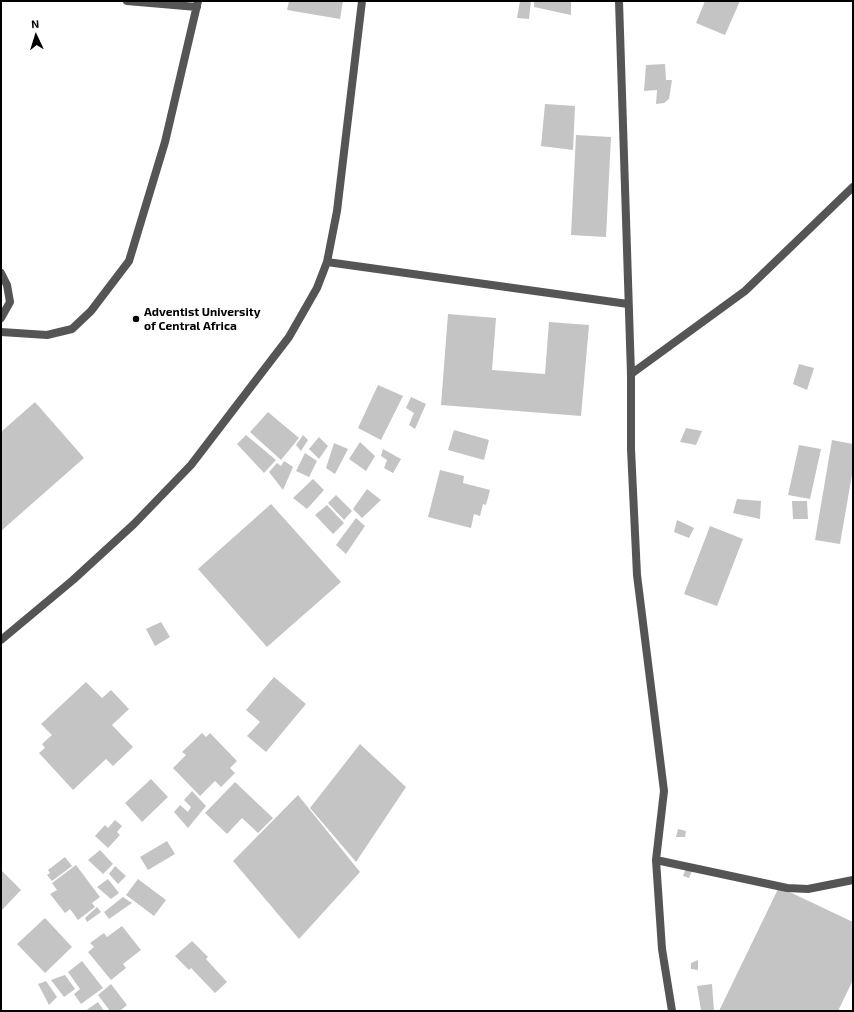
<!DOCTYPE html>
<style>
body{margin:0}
#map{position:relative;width:854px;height:1012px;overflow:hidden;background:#fff;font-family:"Exo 2",sans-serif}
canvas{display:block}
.frame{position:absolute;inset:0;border:2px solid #000;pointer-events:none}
.north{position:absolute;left:16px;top:16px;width:40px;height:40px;-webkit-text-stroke:3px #fff;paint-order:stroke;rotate:356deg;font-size:11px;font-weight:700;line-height:16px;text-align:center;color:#000}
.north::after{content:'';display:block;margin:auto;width:14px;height:18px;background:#000;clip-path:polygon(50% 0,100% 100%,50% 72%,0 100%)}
</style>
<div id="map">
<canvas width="854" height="1012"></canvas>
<div class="frame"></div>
<div class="north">N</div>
</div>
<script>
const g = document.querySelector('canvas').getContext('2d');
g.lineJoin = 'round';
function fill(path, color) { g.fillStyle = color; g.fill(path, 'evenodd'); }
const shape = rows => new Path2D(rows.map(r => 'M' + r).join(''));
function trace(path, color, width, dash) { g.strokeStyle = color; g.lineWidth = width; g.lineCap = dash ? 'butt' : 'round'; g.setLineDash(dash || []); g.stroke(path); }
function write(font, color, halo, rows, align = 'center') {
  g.font = font + ' "Exo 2",sans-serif'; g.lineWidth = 3; g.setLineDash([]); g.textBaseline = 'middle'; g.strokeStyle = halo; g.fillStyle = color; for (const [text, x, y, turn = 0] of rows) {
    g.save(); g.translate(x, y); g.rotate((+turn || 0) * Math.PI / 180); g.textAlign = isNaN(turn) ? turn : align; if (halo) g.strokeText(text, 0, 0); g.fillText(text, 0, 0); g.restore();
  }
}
fill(shape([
 [289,1,343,1,340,19,287,10],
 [520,1,531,1,529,19,517,18],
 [534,1,571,1,571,15,534,7],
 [705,1,740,1,725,35,696,23],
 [665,64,666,80,672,80,669,99,664,103,656,104,657,90,644,91,646,65],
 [545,104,575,106,573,150,541,146],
 [576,135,611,137,606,237,571,235],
 [448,314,496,318,492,370,545,374,549,322,589,325,581,416,441,405],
 [799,364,814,368,807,390,793,384],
 [378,385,403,396,381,440,358,428],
 [411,397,426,404,415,429,409,425,414,413,406,408],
 [35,402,84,458,1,531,1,432],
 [268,412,299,438,281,460,250,432],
 [686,428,702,431,696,445,680,442],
 [454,430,489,440,484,460,448,450],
 [246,435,276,460,264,473,237,444],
 [303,435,308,440,301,451,296,445],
 [319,437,328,446,319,459,309,449],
 [832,440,853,444,853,469,840,544,815,540],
 [360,442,375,456,366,471,349,459],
 [334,443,348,449,335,474,326,468],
 [799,445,821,449,810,499,788,495],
 [383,449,401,459,393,473,384,468,387,460,381,456],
 [305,453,317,461,309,477,296,471],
 [284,461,293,467,283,490,269,472,277,463,281,466],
 [440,470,464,476,463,483,490,490,486,505,483,504,480,516,474,514,471,528,428,517],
 [313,479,324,490,307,509,293,498],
 [367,489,381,500,362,518,353,509],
 [336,495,352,511,344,520,328,503],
 [737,499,761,501,760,519,733,513],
 [792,501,807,501,808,519,793,519],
 [271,504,341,582,267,647,198,569],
 [327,505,344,523,333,534,315,515],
 [356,518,365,526,346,554,336,545],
 [677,520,694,528,689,538,674,532],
 [710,526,743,539,717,606,684,594],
 [161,622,170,637,155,646,146,629],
 [274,677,306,704,266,752,247,736,260,722,246,710],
 [86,682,102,698,111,690,129,709,112,725,133,747,113,766,106,759,73,790,39,753,45,748,42,744,52,735,41,724],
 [202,733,206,737,210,733,237,761,230,768,235,773,221,787,215,781,200,796,173,768,186,755,182,752],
 [360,744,406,787,356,862,310,808],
 [151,779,168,797,142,822,125,803],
 [235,782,273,818,258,833,242,818,227,834,205,813],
 [192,791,206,806,188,828,174,812,180,805,188,812,191,807,184,800],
 [298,795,360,872,299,939,233,861],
 [115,820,122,826,117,832,120,835,108,848,95,836,105,825,108,828],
 [678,829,686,831,685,837,676,837],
 [167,841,175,854,148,870,140,857],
 [100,850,113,864,103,874,88,860],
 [65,857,72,866,52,881,47,875,50,873,48,870],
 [76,865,100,897,92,903,95,907,78,920,70,909,65,913,50,894,57,890,52,883],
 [115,866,126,876,118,884,109,874],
 [686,868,692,871,689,878,683,876],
 [1,870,21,890,1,911],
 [108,879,119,893,111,899,97,887],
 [138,879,166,900,154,916,126,895],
 [779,887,853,922,853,980,838,1011,719,1011],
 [123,897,132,903,109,919,104,912],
 [97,907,101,912,87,922,85,918],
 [45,918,72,947,45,973,17,944],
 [122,926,141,950,123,964,126,968,111,980,88,952,94,947,90,943,104,933,107,937],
 [192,941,208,957,206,959,227,982,215,993,191,968,189,970,175,956],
 [698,960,698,970,691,969,691,963],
 [82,961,103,988,81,1004,74,994,80,989,68,972],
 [65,975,75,989,64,997,51,980],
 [46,981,57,997,49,1005,38,984],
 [111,984,127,1005,120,1011,110,1011,98,995],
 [712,984,714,1011,701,1010,697,986],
 [98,1002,104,1011,85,1011]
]), '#c4c4c4');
trace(shape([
 [127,1,197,7],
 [1,273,7,285,10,302,1,318],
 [1,332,47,335,72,329,91,311,129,261,165,142,198,1]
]), '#555', 8);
trace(shape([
 [619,1,631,374,631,449,637,575,664,791,656,860,662,949,672,1011],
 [327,262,628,304],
 [631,374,745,291,853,187],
 [1,640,73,580,134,524,191,465,289,337,317,288,327,262,337,211,362,1],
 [656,860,787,888,808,889,853,880]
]), '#555', 8);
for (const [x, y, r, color] of [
 [136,319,4,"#000"]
]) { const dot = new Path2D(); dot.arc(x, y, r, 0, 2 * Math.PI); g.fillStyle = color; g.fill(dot); trace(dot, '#fff', 1.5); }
write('bold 12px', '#000', '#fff', [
 ["Adventist University",144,312],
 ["of Central Africa",144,326]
], 'left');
</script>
